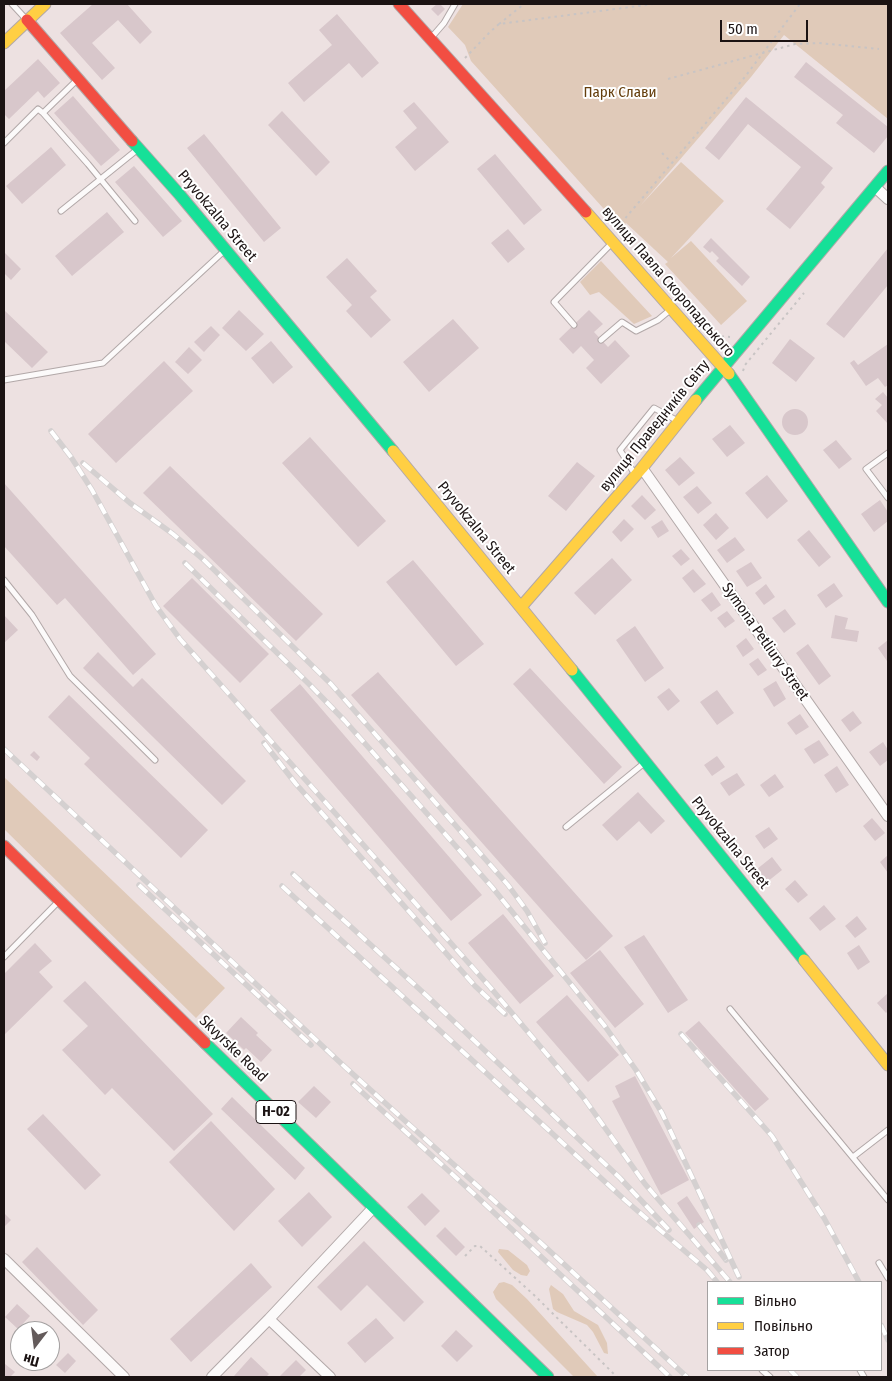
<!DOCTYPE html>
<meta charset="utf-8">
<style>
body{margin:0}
#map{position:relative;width:892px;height:1381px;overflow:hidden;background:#ede1e1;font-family:"Fira Sans Condensed",sans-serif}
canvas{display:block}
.frame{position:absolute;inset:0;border:5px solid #1b1313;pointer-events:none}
.legend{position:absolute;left:707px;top:1281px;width:175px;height:90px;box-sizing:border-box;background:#fff;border:1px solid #a4a1a1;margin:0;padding:6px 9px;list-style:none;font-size:15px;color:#1b1313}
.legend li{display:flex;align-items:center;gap:10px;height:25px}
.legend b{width:25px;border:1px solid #a4a1a1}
.north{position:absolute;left:10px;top:1321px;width:50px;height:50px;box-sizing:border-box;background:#fff;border:1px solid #a4a1a1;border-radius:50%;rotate:195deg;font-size:14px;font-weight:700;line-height:20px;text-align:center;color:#1b1313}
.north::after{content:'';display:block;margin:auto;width:18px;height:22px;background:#645b5b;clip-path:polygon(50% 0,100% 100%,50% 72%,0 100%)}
.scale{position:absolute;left:720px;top:20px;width:88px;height:22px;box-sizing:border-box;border:2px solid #1b1313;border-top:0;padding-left:6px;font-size:15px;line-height:18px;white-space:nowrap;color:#1b1313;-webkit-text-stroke:4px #fff;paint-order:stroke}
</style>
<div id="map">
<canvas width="892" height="1381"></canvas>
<div class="frame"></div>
<ul class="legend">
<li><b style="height:6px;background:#16e098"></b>Вільно</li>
<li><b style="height:6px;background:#ffcf43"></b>Повільно</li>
<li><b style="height:6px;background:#f24e42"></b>Затор</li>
</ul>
<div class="north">Пн</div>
<div class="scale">50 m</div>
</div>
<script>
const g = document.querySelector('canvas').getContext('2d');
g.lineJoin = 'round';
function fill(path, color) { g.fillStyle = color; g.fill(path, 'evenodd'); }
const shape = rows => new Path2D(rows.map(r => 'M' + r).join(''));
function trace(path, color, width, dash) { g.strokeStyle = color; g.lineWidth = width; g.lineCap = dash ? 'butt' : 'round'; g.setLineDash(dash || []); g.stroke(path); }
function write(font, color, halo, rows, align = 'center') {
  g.font = font + ' "Fira Sans Condensed",sans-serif'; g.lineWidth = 4; g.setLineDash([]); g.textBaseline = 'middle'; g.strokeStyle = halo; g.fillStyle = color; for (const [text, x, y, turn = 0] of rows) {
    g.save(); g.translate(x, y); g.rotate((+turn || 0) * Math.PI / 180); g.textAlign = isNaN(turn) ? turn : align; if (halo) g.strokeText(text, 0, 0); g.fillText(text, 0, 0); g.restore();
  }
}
fill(shape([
 [463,4,888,4,888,119,784,35,751,77,640,206,681,162,724,201,671,258,691,241,747,301,721,325,665,264,668,262,626,223,621,228,471,61,465,45,448,27],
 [601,261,652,316,634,324,599,292,590,295,580,282],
 [4,777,225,988,196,1018,4,829],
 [499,1249,508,1250,527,1265,530,1271,527,1276,521,1275,513,1270,498,1252],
 [504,1282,512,1285,527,1299,598,1377,574,1377,496,1299,493,1292,499,1283],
 [551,1285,563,1294,574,1311,598,1325,607,1343,608,1354,604,1353,593,1332,587,1325,557,1312,553,1309,549,1289]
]), '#e0cab9');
fill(shape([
 [93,4,127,4,152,32,140,44,118,20,92,43,115,68,102,80,60,33],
 [437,4,440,4,445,9,438,16,431,9],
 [337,14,379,63,362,78,349,63,304,102,288,83,332,45,319,30],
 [38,59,60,83,44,98,38,91,9,119,4,114,4,91],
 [806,62,888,127,888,136,874,153,836,123,843,115,794,77],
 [73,96,120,150,101,166,54,113],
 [746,97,833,168,821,183,825,187,790,229,766,209,801,167,748,124,719,160,705,148],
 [414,102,449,142,415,171,395,147,417,128,403,111],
 [282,111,330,162,316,176,268,125],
 [204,134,281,228,264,242,187,148],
 [51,147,66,165,22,204,6,186],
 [495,154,542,210,524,225,477,169],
 [134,166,182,221,163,237,115,182],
 [107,212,124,232,72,276,55,256],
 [508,229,525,249,508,263,491,243],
 [711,238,750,277,742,286,716,261,719,258,712,251,710,253,703,247],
 [888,248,888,285,844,338,826,324],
 [4,252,21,269,11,280,4,273],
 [347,258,377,291,370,297,391,320,371,338,346,311,352,305,326,277],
 [4,310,48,352,32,368,4,341],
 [239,310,264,334,246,351,222,328],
 [589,310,603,324,594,332,608,347,615,340,630,356,601,384,586,368,594,360,581,346,573,354,559,339],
 [453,319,479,348,429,392,403,362],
 [211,326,220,335,204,352,194,342],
 [790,339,815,358,796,382,772,363],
 [271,341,293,367,273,384,251,358],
 [888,344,888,385,885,387,878,378,866,386,850,363,854,360,858,365],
 [189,347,202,360,188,374,175,362],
 [164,361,193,391,116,463,88,434],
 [883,392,888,398,888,424,876,411,882,405,875,399],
 '782 422a13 13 0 1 1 26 0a13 13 0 1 1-26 0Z',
 [730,425,745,443,727,457,712,439],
 [310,437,386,521,358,547,282,463],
 [836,440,852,459,839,469,823,450],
 [680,457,695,473,679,486,665,470],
 [577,462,595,476,566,511,548,496],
 [170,466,323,614,296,641,143,493],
 [767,475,788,501,767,519,745,493],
 [4,483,156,654,133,675,65,598,57,605,4,546],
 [697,486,712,503,698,514,683,497],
 [642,495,656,510,645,520,631,506],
 [880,500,888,512,888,521,874,532,861,514],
 [716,513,729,528,716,540,703,525],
 [624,519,634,529,621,542,612,532],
 [662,520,669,531,658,538,651,527],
 [809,530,831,557,819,567,797,540],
 [735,537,745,550,727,563,717,550],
 [681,549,690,559,681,566,672,556],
 [612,558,632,580,595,615,574,593],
 [413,560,484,644,456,666,386,582],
 [751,562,762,578,747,587,736,571],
 [693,569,706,584,694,593,682,578],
 [192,578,269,654,240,683,163,606],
 [834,583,843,596,826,608,817,595],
 [766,584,775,597,764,605,755,593],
 [712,592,721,605,711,612,701,600],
 [785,609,796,624,784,633,772,618],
 [727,611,735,621,725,628,717,618],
 [4,615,18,630,4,643],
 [835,615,848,618,845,629,859,631,857,642,831,638],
 [635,626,664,668,645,682,616,640],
 [746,638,754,649,743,657,736,646],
 [888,640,888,660,887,661,878,648],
 [808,644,831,676,819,685,796,653],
 [98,652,133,687,142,678,246,781,222,805,83,668],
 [758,658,767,670,758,676,749,664],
 [530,668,622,767,604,784,513,684],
 [378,672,613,936,586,960,351,695],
 [776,681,786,699,774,707,763,689],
 [300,684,482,895,451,921,270,710],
 [669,688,680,701,668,711,657,697],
 [717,690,734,713,717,725,700,702],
 [69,695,208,830,181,858,84,764,90,758,48,717],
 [853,711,862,723,850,732,841,720],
 [800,714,809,727,796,735,787,723],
 [819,740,829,755,814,764,804,749],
 [883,742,888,750,888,760,880,766,869,752],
 [34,751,40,757,37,761,30,755],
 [717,756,725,767,712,776,704,765],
 [837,766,849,785,836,793,824,775],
 [737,773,745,785,729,796,720,783],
 [775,774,784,787,769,797,760,785],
 [638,792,665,821,651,834,639,821,617,841,602,825],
 [872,818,885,833,875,841,863,826],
 [769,827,778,839,764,849,755,836],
 [888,855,888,873,880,862],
 [772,857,782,870,767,882,757,869],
 [795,880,808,895,798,903,785,889],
 [824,905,836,919,820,931,809,918],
 [503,914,554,976,520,1004,468,943],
 [857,916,867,929,855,938,845,926],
 [644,935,688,1000,668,1013,624,947],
 [35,943,52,961,39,972,53,987,4,1035,4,974],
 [859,945,870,962,858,970,847,953],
 [600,950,644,1004,615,1028,570,973],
 [85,981,213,1114,174,1151,112,1088,105,1095,62,1050,88,1026,63,1001],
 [888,993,888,1011,886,1013,877,1003],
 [567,995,619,1055,588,1082,536,1022],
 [241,1017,258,1033,256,1035,272,1050,261,1062,246,1048,244,1050,226,1033],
 [699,1021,769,1099,755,1111,685,1033],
 [635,1076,689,1180,661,1195,612,1101,620,1097,615,1086],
 [314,1086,331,1102,316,1118,298,1102],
 [232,1097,305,1168,295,1180,221,1109],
 [43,1114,101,1175,85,1190,27,1129],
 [211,1121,275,1189,234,1231,169,1162],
 [309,1192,332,1217,302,1247,278,1221],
 [422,1193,440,1211,425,1226,407,1207],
 [687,1196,704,1222,694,1229,677,1203],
 [4,1213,11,1220,4,1227],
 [445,1227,465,1247,456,1256,436,1236],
 [364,1241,424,1302,404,1322,367,1285,341,1311,317,1287],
 [37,1247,98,1310,83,1325,22,1262],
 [251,1263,272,1287,191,1362,170,1339],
 [17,1304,30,1316,18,1329,5,1317],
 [376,1318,394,1338,365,1363,347,1343],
 [456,1330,473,1346,457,1362,441,1346],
 [50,1331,58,1338,50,1347],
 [68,1353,76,1361,65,1373,56,1365],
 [251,1357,269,1374,266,1377,235,1377,234,1376],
 [296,1360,306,1370,299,1377,279,1377],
 [5,1364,15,1372,10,1377,4,1377,4,1366]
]), '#d8c7cb');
const lane = shape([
 [12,4,25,18],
 [431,38,444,23,455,4],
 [43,113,88,164,135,221],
 [4,143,38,109,43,113,78,79],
 [61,211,138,149],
 [574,325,554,302,611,244],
 [601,340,622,322,636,331,658,320,670,310],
 [4,380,103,363,224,251],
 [888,453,866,469,888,498],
 [634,473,620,450,654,408,676,420],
 [4,580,32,615,70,676,155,760],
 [566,827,643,764],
 [4,957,58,902],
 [730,1009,888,1200],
 [853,1157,888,1130],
 [879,1263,888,1278],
 [762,1370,770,1377],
 [860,1370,864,1377]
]);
const street = shape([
 [875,187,888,199],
 [642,468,888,816],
 [4,1259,124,1377],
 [269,1319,330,1377],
 [212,1377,269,1319,374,1207]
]);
const fast = shape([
 [132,141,180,195,393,451],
 [729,374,888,602],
 [696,400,888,171],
 [572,670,804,960],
 [205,1043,548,1377]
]);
const slow = shape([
 [4,43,45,4],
 [586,212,729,374],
 [393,451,572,670],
 [521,607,642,468,696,400],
 [804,960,888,1065]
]);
const jam = shape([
 [399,4,586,212],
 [27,20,132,141],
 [4,846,205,1043]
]);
trace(lane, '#b2a8a8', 7);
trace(street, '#b2a8a8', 12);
trace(fast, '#b2a8a8', 13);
trace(slow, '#b2a8a8', 13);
trace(jam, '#b2a8a8', 13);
trace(shape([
 [499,24,524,4],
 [465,58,490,32,499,24,654,4],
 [668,79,795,44,819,43,879,49],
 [662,153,672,163],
 [617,228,744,78,800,4],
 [715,336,730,337],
 [743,371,745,365,804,293],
 [465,1256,475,1246,480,1246,534,1295,617,1377]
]), '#c8c4c4', 2, [2.5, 4]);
trace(lane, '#fcfafa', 5);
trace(street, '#fcfafa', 10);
trace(fast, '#16e098', 11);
trace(slow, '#ffcf43', 11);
trace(jam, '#f24e42', 11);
const rail = shape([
 [51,431,71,457,92,490,156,606,180,639,490,987,583,1097,645,1184,730,1282],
 [83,463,130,503,173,534,205,561,331,684,508,885,527,911,545,943],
 [185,563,309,684,345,721,492,887,604,1025,636,1070,662,1113,739,1277],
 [264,743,296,784,445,952,475,986,505,1014],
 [4,749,345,1067,529,1232,687,1377],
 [293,874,427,996,620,1178,669,1230],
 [139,885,311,1045],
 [282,886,626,1201,707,1270,717,1282],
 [681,1034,772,1136,824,1218,859,1282],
 [353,1084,473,1193,670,1377],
 [699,1225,726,1260],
 [881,1325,888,1340],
 [790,1370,797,1377]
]);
trace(rail, '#d4d0d0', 5.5);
trace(rail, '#fff', 4, [11]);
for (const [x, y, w] of [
 [276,1112,40]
]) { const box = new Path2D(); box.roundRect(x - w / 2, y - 11.5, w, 23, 4); g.fillStyle = '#fff'; g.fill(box); trace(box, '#1b1313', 1); }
write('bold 14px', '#1b1313', null, [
 ["Н-02",276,1112]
]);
write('15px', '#653e0c', '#fff', [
 ["Парк Слави",620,93]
]);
write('15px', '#1b1313', '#fff', [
 ["Pryvokzalna Street",217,216,50],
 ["вулиця Павла Скоропадського",668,282,49],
 ["вулиця Праведників Світу",655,426,-51],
 ["Pryvokzalna Street",476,528,51],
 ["Symona Petliury Street",765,642,55],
 ["Pryvokzalna Street",730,843,51],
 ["Skvyrske Road",233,1049,44]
]);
</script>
